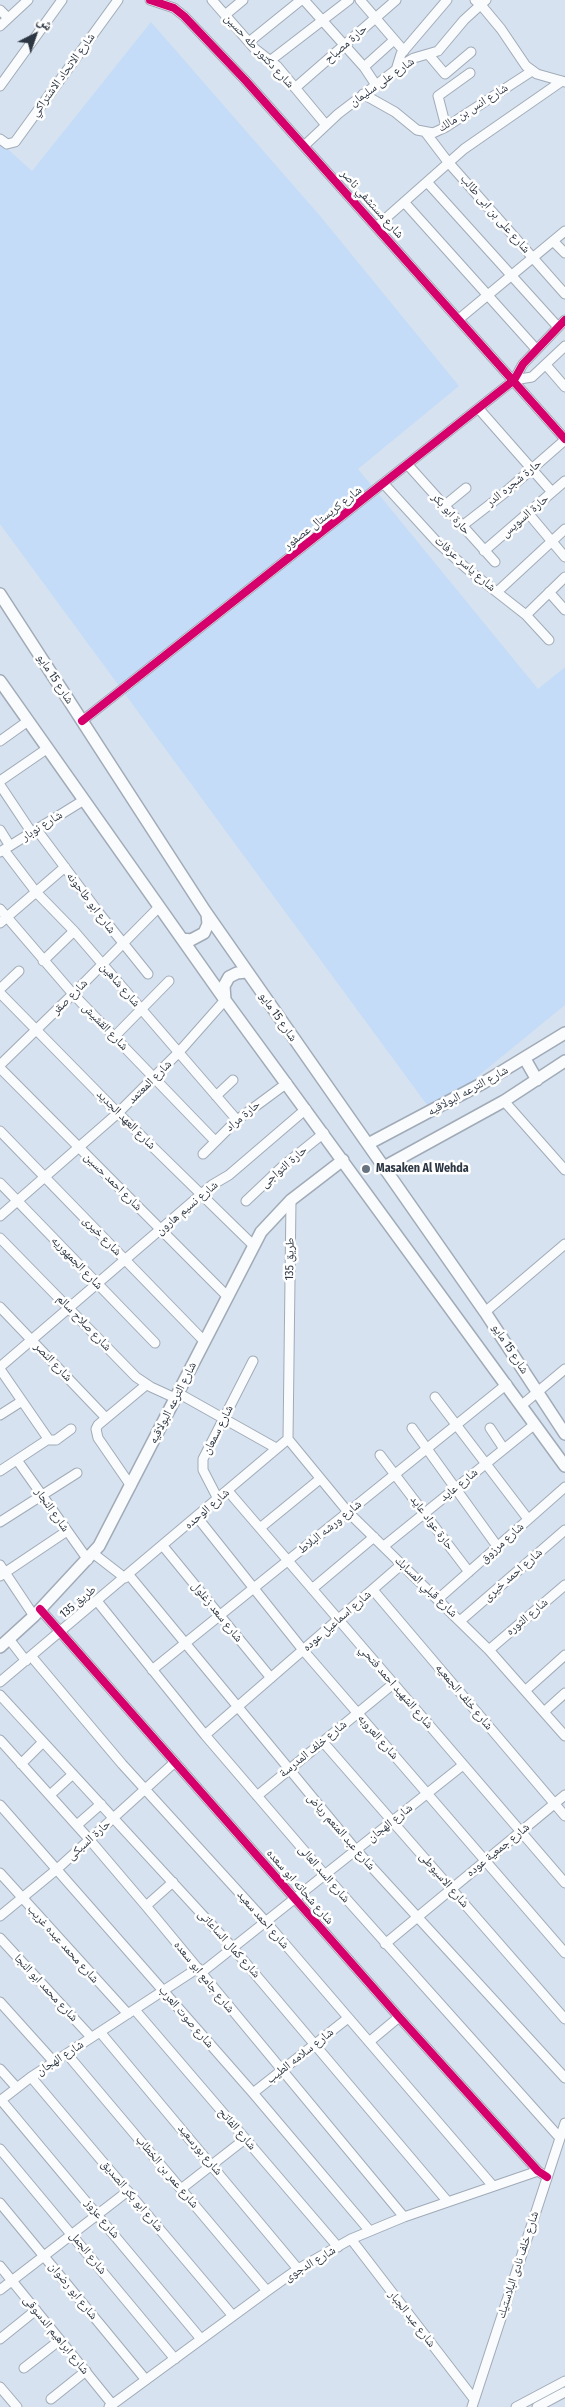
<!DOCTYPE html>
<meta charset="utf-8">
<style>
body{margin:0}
#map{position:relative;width:565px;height:2407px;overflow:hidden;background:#d6e2f0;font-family:"Fira Sans Condensed","Noto Naskh Arabic",sans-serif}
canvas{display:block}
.north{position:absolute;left:10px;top:10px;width:50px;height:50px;-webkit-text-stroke:4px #fff;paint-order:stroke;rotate:41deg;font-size:14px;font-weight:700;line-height:20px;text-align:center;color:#2d3744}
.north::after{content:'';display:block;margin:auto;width:18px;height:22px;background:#2d3744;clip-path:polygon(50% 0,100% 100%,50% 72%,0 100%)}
</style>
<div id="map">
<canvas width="565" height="2407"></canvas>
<div class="north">ش</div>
</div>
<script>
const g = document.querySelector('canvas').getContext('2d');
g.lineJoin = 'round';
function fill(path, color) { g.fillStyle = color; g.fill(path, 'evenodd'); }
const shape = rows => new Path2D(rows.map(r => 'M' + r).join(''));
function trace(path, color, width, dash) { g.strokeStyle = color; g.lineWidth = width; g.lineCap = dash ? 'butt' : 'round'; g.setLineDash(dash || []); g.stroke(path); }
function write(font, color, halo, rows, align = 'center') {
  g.font = font + ' "Fira Sans Condensed","Noto Naskh Arabic",sans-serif'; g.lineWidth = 5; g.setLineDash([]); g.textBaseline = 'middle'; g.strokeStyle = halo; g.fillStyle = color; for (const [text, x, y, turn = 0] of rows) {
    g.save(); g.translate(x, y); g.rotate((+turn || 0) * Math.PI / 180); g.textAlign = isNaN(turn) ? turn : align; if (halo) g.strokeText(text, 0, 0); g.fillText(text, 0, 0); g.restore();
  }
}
fill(shape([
 [151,22,321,217,459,386,358,469,538,689,565,667,565,1005,433,1113,0,524,0,142,32,171]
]), '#c4dcf7');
const street = shape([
 [150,0,174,8,184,16,245,80,565,439],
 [212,0,254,48,277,66,326,125],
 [304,0,364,67,376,85],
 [360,0,404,51],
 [475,0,481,5,501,29,526,66,537,74,565,82],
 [0,10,8,18],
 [225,15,243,0],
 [0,26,28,0],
 [249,42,301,0],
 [429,55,445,74,471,52],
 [271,60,349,0],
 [364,67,394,40],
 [396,70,401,54,447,0],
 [0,86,62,0],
 [295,88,396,0],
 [363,94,395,112,417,130,433,133,446,127,532,71],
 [446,127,438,96,470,73],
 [426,133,448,162,565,294],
 [0,139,7,144,15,142,118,0],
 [305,145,338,114,402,65,414,58,438,51,464,20,486,0],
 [427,182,558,327],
 [404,202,536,349],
 [377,226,464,149,562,81],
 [553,241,565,253],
 [459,319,565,231],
 [546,365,565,387],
 [514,380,532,377,565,346],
 [479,409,552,492],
 [408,465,495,562],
 [384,484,437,542,466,568,526,615,549,640],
 [444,506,466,488],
 [528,513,565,557],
 [462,526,502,495,565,440],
 [484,551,565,481],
 [497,592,565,529],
 [549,592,565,610],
 [526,615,565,577],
 [82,721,514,380,523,364,565,320],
 [0,741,28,721],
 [0,781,48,748],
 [0,785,32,833],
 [0,830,10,846],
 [37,830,99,913,148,974],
 [4,850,36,892,74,931,237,1120],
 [0,852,84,800],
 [0,909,73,994,215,1141],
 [0,923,65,867],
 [43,961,74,931],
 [0,989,19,971],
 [0,993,118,1113,253,1245],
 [114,1037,169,981],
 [0,1065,73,994,159,907],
 [0,1068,227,1296],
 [216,1096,233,1080],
 [504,1101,565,1170],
 [0,1131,204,1341],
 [203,1154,237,1120,287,1083],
 [0,1183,155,1343],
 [246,1201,283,1166,324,1133],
 [0,1216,118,1113,179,1052,225,1000],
 [0,1238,136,1377,151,1387,175,1398],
 [0,1307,106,1418],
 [485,1312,565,1244],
 [0,1367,212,1185,229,1175,306,1109],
 [0,1369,49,1440],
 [178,1393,276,1448],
 [435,1397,528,1519],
 [522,1405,565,1369],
 [0,1415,22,1401],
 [412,1428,497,1546],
 [490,1428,504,1449],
 [288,1439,348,1512,489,1650,565,1736],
 [288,1439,291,1200],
 [380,1455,469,1572],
 [17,1460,88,1560],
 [0,1471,47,1440,56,1440,71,1429],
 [131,1486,98,1438,96,1429,98,1425,146,1385],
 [228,1491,565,1883],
 [218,1499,203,1470,203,1459,253,1361],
 [197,1517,303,1650,565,1953],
 [0,1522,77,1473],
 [260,1528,320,1479],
 [163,1546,271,1678],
 [384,1546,535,1424],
 [94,1554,125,1578],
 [0,1565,34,1616],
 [129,1575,356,1850,565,2078],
 [0,1576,67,1531],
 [312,1589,374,1537],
 [373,1590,565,1816],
 [438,1599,565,1487],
 [97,1601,205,1735,325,1875,560,2138],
 [40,1609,399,2017,538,2171,547,2177],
 [460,1621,565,1530],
 [9,1639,26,1661],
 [489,1650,565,1585],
 [31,1656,122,1764,266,1922,493,2186],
 [152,1670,507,1384],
 [0,1682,288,1439],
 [526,1690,565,1655],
 [0,1695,233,1948,448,2202],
 [545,1711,565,1693],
 [205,1735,402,1564],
 [0,1740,89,1839,146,1906,404,2217],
 [323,1742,565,2019],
 [21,1764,43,1742],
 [50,1795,73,1774],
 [257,1796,393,1684],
 [0,1805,253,2093,369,2230],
 [77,1825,101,1804],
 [0,1873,128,2014],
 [146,1906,173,1882],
 [0,1916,56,1870,175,1762],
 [0,1938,91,2037],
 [385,1944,565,1795],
 [201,1973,463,1765],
 [0,2002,54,2062],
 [135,2010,338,2247],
 [100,2032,298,2269],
 [369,2042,399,2017],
 [67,2054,267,2291],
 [0,2069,17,2088],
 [31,2077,233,2316],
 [253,2093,348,2018],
 [1,2100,201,2339],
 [0,2101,31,2077,198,1968],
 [0,2149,175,2359],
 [181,2189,245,2139],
 [0,2203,146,2380],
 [351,2239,474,2399],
 [0,2266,112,2404],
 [0,2290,128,2191],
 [0,2339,36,2310],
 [24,2368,60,2340],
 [0,2387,17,2407],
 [51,2399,86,2371],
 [109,2407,267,2291,298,2269,351,2239,404,2217,538,2171],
 [472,2407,565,2123],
 [516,2407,565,2381],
 [537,2407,565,2392]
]);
const secondary = shape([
 [0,594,205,911,485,1312,565,1434],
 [0,681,225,1000,565,1466],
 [182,939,191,940,204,933,208,924,207,914],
 [225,1000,224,986,229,977,237,973,246,972],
 [525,1059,537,1080],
 [368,1144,483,1083,565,1033],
 [384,1167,504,1101,565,1061],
 [0,1647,34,1616,99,1546,261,1232,291,1200,343,1160]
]);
trace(street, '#a1abb7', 11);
trace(secondary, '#a1abb7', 14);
trace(street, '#f9fbfd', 9);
trace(secondary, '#f9fbfd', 11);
trace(shape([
 [150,0,174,8,184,16,245,80,565,439],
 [82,721,514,380,523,364,565,320],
 [40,1609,399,2017,538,2171,547,2177]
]), '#d6006c', 8);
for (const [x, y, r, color] of [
 [366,1169,5,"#687380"]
]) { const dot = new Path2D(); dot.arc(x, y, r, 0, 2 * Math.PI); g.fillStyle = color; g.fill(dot); trace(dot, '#fff', 2); }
write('12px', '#2d3744', '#fff', [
 ["حارة مصباح",346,44,-41],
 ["شارع دكتور طه حسين",259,51,47],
 ["شارع الاتحاد الاشتراكي",63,75,-54],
 ["شارع على سليمان",382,82,-35],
 ["شارع انس بن مالك",473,108,-32],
 ["شارع مستشفي ناصر",372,204,48],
 ["شارع على بن ابى طالب",495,214,49],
 ["حارة شجره الدر",514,483,-39],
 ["حارة ابو بكر",451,514,48],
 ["حارة السويس",525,516,-41],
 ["شارع كريستال عصفور",323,518,-38],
 ["شارع ياسر عرفات",465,564,41],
 ["شارع 15 مايو",55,679,57],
 ["شارع نوبار",42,826,-32],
 ["شارع ابو طاحونه",91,903,53],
 ["شارع شاهين",120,985,49],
 ["شارع صقر",70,997,-45],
 ["شارع 15 مايو",278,1017,55],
 ["شارع القشيش",105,1027,46],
 ["شارع المعتمد",150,1082,-45],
 ["شارع الترعه البولاقيه",468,1091,-29],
 ["حارة مراد",243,1116,-40],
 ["شارع العهد الجديد",126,1120,45],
 ["حارة التواجى",284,1167,-41],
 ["شارع احمد حسين",113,1182,45],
 ["شارع نسيم هارون",187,1208,-40],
 ["شارع خيرى",102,1236,46],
 ["طريق 135",290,1259,-89],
 ["شارع الجمهوريه",77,1263,46],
 ["شارع صلاح سالم",84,1323,46],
 ["شارع 15 مايو",510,1349,57],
 ["شارع النصر",53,1362,46],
 ["شارع الترعه البولاقيه",173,1403,-63],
 ["شارع سمعان",218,1430,-63],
 ["شارع عايد",459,1485,-39],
 ["شارع الوحده",207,1509,-41],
 ["شارع النجار",52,1510,55],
 ["حارة عواد عايد",432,1523,53],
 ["شارع ورشه البلاط",330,1527,-39],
 ["شارع مرزوق",502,1543,-42],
 ["شارع احمد خيرى",513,1575,-41],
 ["شارع قبلي المسابك",426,1587,44],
 ["طريق 135",78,1602,-40],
 ["شارع سعد زغلول",217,1612,51],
 ["شارع الثوره",527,1617,-40],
 ["شارع اسماعيل عوده",337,1621,-41],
 ["شارع الشهيد احمد فتحي",396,1687,49],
 ["شارع خلف الجمعيه",464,1697,50],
 ["شارع العروبه",378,1737,49],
 ["شارع خلف المدرسة",313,1749,-39],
 ["شارع الهجان",390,1823,-38],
 ["شارع عبد المنعم رياض",341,1832,49],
 ["حارة السبكى",89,1840,-42],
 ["شارع جمعية عوده",498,1850,-39],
 ["شارع السد العالى",324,1874,49],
 ["شارع الاسيوطى",444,1880,49],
 ["شارع شحاته ابو سعده",300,1887,49],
 ["شارع احمد سعيد",263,1920,49],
 ["شارع محمد عبده غريب",63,1944,48],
 ["شارع كمال الساعاتى",229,1944,48],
 ["شارع جامع ابو سعده",204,1977,51],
 ["شارع محمد ابو النجا",46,1988,47],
 ["شارع صوت العرب",186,2017,49],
 ["شارع سلامه الطيب",300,2056,-38],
 ["شارع الهجان",60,2058,-33],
 ["شارع الفاتح",237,2129,49],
 ["شارع بورسعيد",200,2150,50],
 ["شارع عمر بن الخطاب",167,2172,50],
 ["شارع ابو بكر الصديق",132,2196,50],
 ["شارع عزوز",102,2219,50],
 ["شارع الجمل",88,2253,51],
 ["شارع الدجوى",310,2264,-31],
 ["شارع خلف نادى البلاستيك",518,2265,-72],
 ["شارع ابو رضوان",73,2291,51],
 ["شارع عبد الجبار",412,2319,52],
 ["شارع ابراهيم الدسوقى",56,2335,51]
]);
write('bold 12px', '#2d3744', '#fff', [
 ["Masaken Al Wehda",376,1169]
], 'left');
</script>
